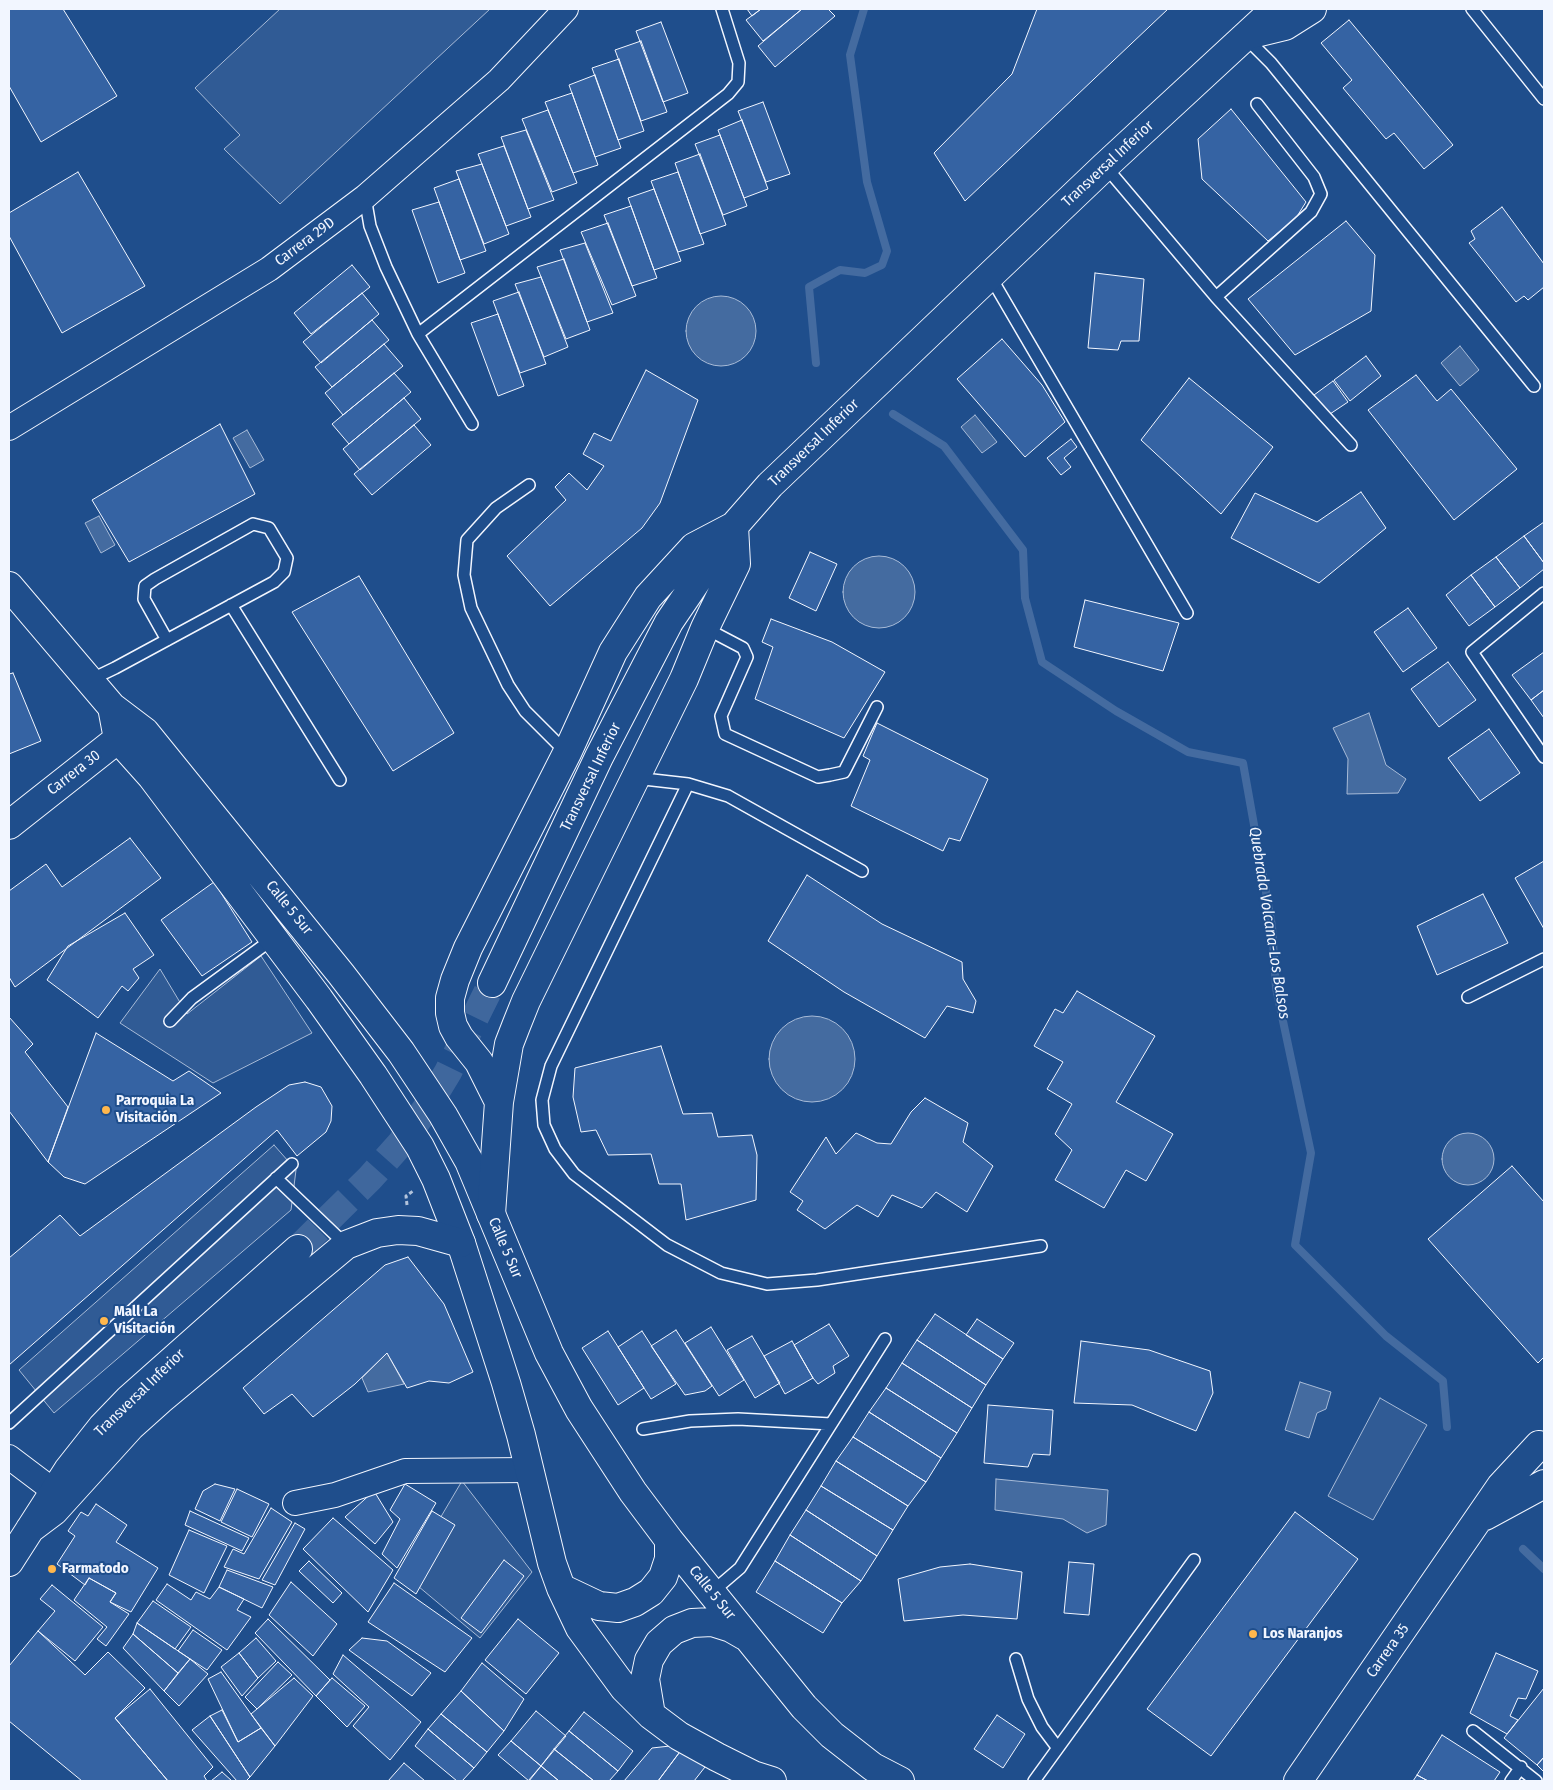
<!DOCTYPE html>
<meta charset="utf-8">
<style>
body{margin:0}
#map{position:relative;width:1553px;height:1790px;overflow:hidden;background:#1f4e8c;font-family:"Fira Sans Condensed",sans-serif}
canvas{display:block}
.frame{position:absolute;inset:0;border:10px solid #f2f6ff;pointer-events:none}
</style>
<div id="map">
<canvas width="1553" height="1790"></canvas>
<div class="frame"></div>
</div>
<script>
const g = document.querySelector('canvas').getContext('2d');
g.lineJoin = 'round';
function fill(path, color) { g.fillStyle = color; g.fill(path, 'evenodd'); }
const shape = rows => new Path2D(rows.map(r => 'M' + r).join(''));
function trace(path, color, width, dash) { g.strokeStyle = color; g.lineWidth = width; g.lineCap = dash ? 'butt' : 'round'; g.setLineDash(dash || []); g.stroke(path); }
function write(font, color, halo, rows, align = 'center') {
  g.font = font + ' "Fira Sans Condensed",sans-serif'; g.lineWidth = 4; g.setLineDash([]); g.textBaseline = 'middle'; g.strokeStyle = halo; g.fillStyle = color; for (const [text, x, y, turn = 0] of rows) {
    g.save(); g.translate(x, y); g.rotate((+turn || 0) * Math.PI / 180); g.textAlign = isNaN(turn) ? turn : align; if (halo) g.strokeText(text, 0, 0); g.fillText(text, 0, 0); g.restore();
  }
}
const built = shape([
 [280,9,490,9,280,204,224,149,240,135,195,88,280,9],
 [261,956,312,1033,213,1083,120,1023,160,969,187,1014,261,956],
 [274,1145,296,1170,291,1210,54,1413,19,1370,274,1145],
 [1380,1398,1427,1425,1373,1520,1328,1496,1380,1398],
 [462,1481,532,1572,480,1638,406,1576,462,1481]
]);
fill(built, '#305b95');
trace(built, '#a8bbd7', 1);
const water = shape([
 '686 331a35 35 0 1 1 70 0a35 35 0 1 1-70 0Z',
 [1460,346,1479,370,1460,386,1441,363,1460,346],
 [975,415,997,442,982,453,961,427,975,415],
 [247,430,264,460,250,468,233,438,247,430],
 [99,516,115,545,101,553,85,523,99,516],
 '843 592a36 36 0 1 1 72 0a36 36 0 1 1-72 0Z',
 [1369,713,1386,765,1406,779,1398,793,1347,794,1348,759,1333,728,1369,713],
 '769 1059a43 43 0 1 1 86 0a43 43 0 1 1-86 0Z',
 '1442 1159a26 26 0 1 1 52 0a26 26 0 1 1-52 0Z',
 [387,1353,404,1384,368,1392,362,1378,387,1353],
 [1300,1382,1331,1392,1326,1409,1317,1413,1309,1438,1285,1430,1300,1382],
 [996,1479,1108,1490,1106,1525,1087,1533,1063,1519,995,1510,996,1479]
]);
fill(water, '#446ba0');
trace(water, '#a8bbd7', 1);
trace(shape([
 [816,363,809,287,840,270,865,273,882,265,887,251,867,182,850,55,864,9],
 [893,414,944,446,1023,550,1025,598,1042,662,1116,711,1188,752,1243,763,1272,926,1276,988,1311,1153,1295,1245,1386,1336,1443,1381,1447,1427],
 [1523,1549,1544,1569]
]), '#446ba0', 8);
const building = shape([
 [9,9,63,9,117,96,41,142,9,86,9,9],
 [747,9,761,9,752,16,747,9],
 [761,9,802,9,763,41,746,20,761,9],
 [802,9,828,9,835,16,775,67,758,46,802,9],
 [1037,9,1168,9,965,201,934,153,1012,74,1037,9],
 [1349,20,1453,145,1424,169,1394,133,1386,139,1343,88,1352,80,1321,43,1349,20],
 [661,22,688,93,663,102,636,31,661,22],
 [641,41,667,112,641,121,615,50,641,41],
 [619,59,644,131,618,140,592,68,619,59],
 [595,75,621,148,595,157,569,85,595,75],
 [572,93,598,165,573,173,545,102,572,93],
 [763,102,790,174,766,182,738,111,763,102],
 [1231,109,1306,202,1296,218,1268,241,1202,179,1198,139,1231,109],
 [548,110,577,183,552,192,522,119,548,110],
 [742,120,768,189,744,198,718,130,742,120],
 [526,130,554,200,528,209,501,137,526,130],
 [720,135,747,206,723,215,695,144,720,135],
 [504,146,531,217,506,226,478,154,504,146],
 [700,154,726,225,700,234,675,163,700,154],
 [482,164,509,234,484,244,456,171,482,164],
 [78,172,145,286,62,333,9,236,9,213,78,172],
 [678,172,704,244,678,252,651,181,678,172],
 [459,179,486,251,460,260,434,188,459,179],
 [654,189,681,261,654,270,628,198,654,189],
 [439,202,465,273,438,283,412,210,439,202],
 [631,206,657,278,632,286,604,215,631,206],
 [1502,207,1544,264,1544,287,1528,300,1524,296,1516,302,1469,243,1475,239,1471,231,1502,207],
 [1346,221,1375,255,1371,311,1295,355,1248,299,1346,221],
 [608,223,636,296,612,305,581,232,608,223],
 [585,243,613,313,587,322,560,250,585,243],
 [564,259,590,330,566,339,537,267,564,259],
 [352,265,370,287,311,334,294,313,352,265],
 [1095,273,1144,279,1139,341,1121,341,1118,350,1088,348,1095,273],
 [541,277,568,347,544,357,515,284,541,277],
 [519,292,546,364,520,373,493,301,519,292],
 [362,293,379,314,321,363,303,342,362,293],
 [498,314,524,386,498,396,471,323,498,314],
 [372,320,389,340,332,387,315,367,372,320],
 [1002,339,1042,385,1065,422,1025,457,957,379,1002,339],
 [384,344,403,366,343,415,325,393,384,344],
 [1366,356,1381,376,1350,401,1334,380,1366,356],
 [646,370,698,400,660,503,642,528,550,606,507,556,566,500,555,487,569,473,587,490,604,466,583,454,594,433,611,441,646,370],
 [394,373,411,392,349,444,332,424,394,373],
 [1416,375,1437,401,1451,389,1517,469,1454,520,1368,410,1416,375],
 [1189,378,1273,447,1221,514,1141,440,1189,378],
 [1333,381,1348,402,1330,414,1314,395,1333,381],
 [404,398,421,419,360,470,343,449,404,398],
 [220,424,255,494,129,562,92,500,220,424],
 [414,425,431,445,372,495,354,474,414,425],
 [1071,439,1077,447,1064,458,1071,467,1061,475,1047,458,1071,439],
 [1361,492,1386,528,1319,583,1231,538,1255,493,1317,522,1361,492],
 [1544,522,1544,563,1524,536,1544,522],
 [1524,536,1544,563,1544,569,1520,588,1496,557,1524,536],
 [810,552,837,564,816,611,789,598,810,552],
 [1496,557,1520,588,1495,607,1471,575,1496,557],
 [1471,575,1495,607,1469,626,1446,595,1471,575],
 [359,576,454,733,393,771,292,612,359,576],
 [1085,600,1179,623,1163,671,1074,647,1085,600],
 [1408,608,1437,648,1403,672,1374,632,1408,608],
 [771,619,832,642,885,672,844,738,755,699,773,647,762,642,771,619],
 [1544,652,1544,690,1531,700,1512,675,1544,652],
 [1448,662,1476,700,1439,727,1411,689,1448,662],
 [13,673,41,741,9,754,9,674,13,673],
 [1544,690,1544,718,1531,700,1544,690],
 [877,723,988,779,960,841,949,838,943,851,851,806,870,760,863,756,877,723],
 [1489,729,1520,773,1480,801,1448,758,1489,729],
 [130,838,161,878,15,987,9,977,9,891,46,864,62,887,130,838],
 [1544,861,1544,929,1515,878,1544,861],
 [807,875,882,924,962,962,963,979,976,1001,973,1013,947,1006,925,1038,844,992,768,941,807,875],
 [214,882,252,942,202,976,161,920,214,882],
 [1483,894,1508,943,1437,975,1417,926,1483,894],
 [125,913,154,955,133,969,139,978,128,991,122,986,98,1018,47,980,68,946,125,913],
 [1077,991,1155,1036,1116,1102,1173,1134,1146,1181,1126,1170,1104,1208,1055,1180,1072,1150,1055,1134,1072,1104,1047,1089,1063,1062,1034,1046,1055,1009,1063,1013,1077,991],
 [9,1017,33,1044,25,1052,68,1107,48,1162,9,1111,9,1017],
 [96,1033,173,1081,189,1071,221,1093,85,1184,64,1177,48,1162,96,1033],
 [661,1046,683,1114,712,1113,718,1137,752,1135,757,1155,756,1200,686,1220,681,1184,659,1184,651,1154,608,1155,596,1130,581,1132,573,1097,575,1068,661,1046],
 [305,1082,321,1087,332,1106,331,1121,326,1132,297,1156,277,1130,9,1365,9,1258,60,1215,80,1236,256,1107,289,1085,305,1082],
 [925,1098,968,1123,963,1142,993,1166,967,1212,936,1192,922,1208,892,1195,878,1217,857,1205,825,1229,797,1210,803,1201,790,1192,826,1137,836,1154,856,1133,877,1143,891,1144,911,1112,925,1098],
 [1512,1166,1544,1202,1544,1357,1538,1363,1428,1239,1512,1166],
 [408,1257,444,1304,473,1372,449,1383,429,1381,407,1388,387,1353,355,1384,313,1417,292,1394,264,1414,243,1388,385,1265,408,1257],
 [935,1314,1003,1359,986,1385,917,1340,935,1314],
 [977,1319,1014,1343,1003,1359,966,1335,977,1319],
 [829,1324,849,1356,833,1366,835,1373,818,1384,813,1378,794,1345,829,1324],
 [711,1327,744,1380,719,1396,685,1343,711,1327],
 [676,1330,712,1386,705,1391,685,1395,651,1346,676,1330],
 [608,1331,644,1388,618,1405,582,1348,608,1331],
 [642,1331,676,1384,651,1399,618,1347,642,1331],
 [752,1336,780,1383,755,1398,727,1350,752,1336],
 [917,1340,986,1385,972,1408,902,1363,917,1340],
 [792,1341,813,1378,785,1394,764,1356,792,1341],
 [1081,1341,1149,1350,1210,1371,1213,1393,1196,1431,1132,1405,1074,1403,1081,1341],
 [902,1363,972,1408,957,1433,886,1388,902,1363],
 [886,1388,957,1433,941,1458,869,1412,886,1388],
 [988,1405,1053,1410,1050,1455,1033,1454,1028,1467,984,1463,988,1405],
 [869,1412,941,1458,926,1482,853,1437,869,1412],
 [853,1437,926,1482,908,1506,836,1461,853,1437],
 [836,1461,908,1506,893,1530,821,1486,836,1461],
 [215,1484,235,1489,220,1521,195,1509,203,1491,215,1484],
 [405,1484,436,1503,397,1568,382,1554,400,1519,390,1510,405,1484],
 [821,1486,893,1530,877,1556,806,1510,821,1486],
 [237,1489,269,1504,252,1537,221,1522,237,1489],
 [374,1491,393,1522,375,1544,345,1517,374,1491],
 [96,1504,127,1525,116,1542,158,1568,131,1612,110,1602,116,1593,89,1578,85,1585,57,1564,75,1536,68,1531,81,1512,88,1516,96,1504],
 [271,1508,292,1522,259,1579,224,1567,233,1549,244,1554,271,1508],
 [806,1510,877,1556,861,1581,790,1535,806,1510],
 [190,1511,249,1538,242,1551,185,1525,190,1511],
 [432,1511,455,1525,416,1594,394,1578,432,1511],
 [1295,1512,1358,1559,1211,1756,1147,1709,1295,1512],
 [333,1518,393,1570,368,1612,303,1549,333,1518],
 [295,1523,305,1529,275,1585,262,1580,295,1523],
 [189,1530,227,1546,204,1593,169,1575,189,1530],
 [790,1535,861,1581,842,1603,775,1561,790,1535],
 [504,1560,524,1576,481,1633,461,1618,504,1560],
 [309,1561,342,1593,333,1603,299,1571,309,1561],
 [775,1561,842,1603,823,1633,756,1592,775,1561],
 [1069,1562,1094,1564,1089,1615,1064,1613,1069,1562],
 [970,1564,1022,1572,1017,1619,963,1615,904,1621,898,1579,940,1567,970,1564],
 [227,1570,273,1587,262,1608,219,1587,227,1570],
 [89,1578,116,1593,110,1602,129,1614,106,1646,97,1639,107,1627,74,1600,89,1578],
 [291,1582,337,1624,313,1656,269,1615,291,1582],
 [394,1583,472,1638,445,1672,368,1622,394,1583],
 [167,1584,191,1600,196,1592,210,1599,219,1587,244,1599,237,1610,251,1617,227,1650,156,1600,167,1584],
 [52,1585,103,1627,75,1661,38,1631,55,1611,40,1599,52,1585],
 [153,1601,191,1627,175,1649,137,1623,153,1601],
 [268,1619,330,1680,316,1696,255,1633,268,1619],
 [518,1619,559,1653,526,1694,485,1660,518,1619],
 [137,1623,190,1659,178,1673,133,1634,137,1623],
 [193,1630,222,1650,207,1670,178,1651,193,1630],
 [38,1631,85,1675,108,1652,145,1688,115,1718,168,1781,82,1781,9,1721,9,1666,38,1631],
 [133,1634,178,1673,164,1691,123,1648,133,1634],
 [256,1638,276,1661,258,1678,239,1653,256,1638],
 [362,1638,387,1641,431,1673,412,1696,349,1650,362,1638],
 [239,1653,258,1678,242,1696,221,1667,239,1653],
 [1496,1653,1538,1671,1526,1699,1518,1698,1510,1716,1518,1720,1507,1734,1470,1713,1496,1653],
 [343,1655,421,1722,390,1760,353,1726,369,1707,333,1674,343,1655],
 [190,1659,208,1674,179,1706,164,1691,190,1659],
 [278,1662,292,1675,257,1709,245,1697,278,1662],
 [482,1663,524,1699,504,1731,461,1691,482,1663],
 [221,1672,261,1728,238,1742,208,1679,221,1672],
 [294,1678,313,1696,275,1746,251,1714,294,1678],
 [332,1678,365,1706,347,1727,316,1696,332,1678],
 [1544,1688,1544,1757,1537,1765,1504,1738,1544,1688],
 [150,1689,213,1767,204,1776,207,1781,168,1781,115,1718,150,1689],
 [461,1691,504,1731,487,1752,441,1714,461,1691],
 [222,1710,238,1742,261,1728,275,1746,250,1777,210,1716,222,1710],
 [536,1711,566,1736,541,1766,511,1741,536,1711],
 [584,1712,633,1751,618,1771,569,1731,584,1712],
 [441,1714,487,1752,474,1768,428,1729,441,1714],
 [997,1715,1025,1734,1003,1768,974,1749,997,1715],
 [210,1716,250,1777,246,1781,237,1781,192,1730,210,1716],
 [428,1729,474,1768,462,1781,457,1781,415,1746,428,1729],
 [569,1731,618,1771,609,1781,594,1781,554,1749,569,1731],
 [1442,1735,1500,1772,1494,1781,1428,1781,1417,1775,1442,1735],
 [511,1741,541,1766,529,1781,498,1755,511,1741],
 [670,1746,682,1749,658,1781,624,1781,652,1748,670,1746],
 [554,1749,594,1781,559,1781,541,1766,554,1749],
 [682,1749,705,1767,694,1781,658,1781,682,1749],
 [1544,1757,1544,1772,1537,1765,1544,1757],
 [404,1763,425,1781,388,1781,404,1763],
 [541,1766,559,1781,528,1781,541,1766],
 [222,1772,232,1781,211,1781,222,1772],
 [1417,1775,1428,1781,1413,1781,1417,1775]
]);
fill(building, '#3563a3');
trace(building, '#f2f6ff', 1);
trace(shape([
 [298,1249,370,1178,401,1143,425,1110,448,1072,492,983]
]), '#3f679d', 28, [28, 14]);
const service = shape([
 [1472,9,1544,99],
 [1245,37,1271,63,1534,386],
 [1105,166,1216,297,1351,445],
 [365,197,370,226,386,267,418,334,472,424],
 [990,276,1187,613],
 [1216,297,1311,212,1321,194,1314,177,1257,104],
 [418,334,728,94,738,82,739,63,722,9],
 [529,485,496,508,467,540,464,575,471,608,508,685,525,711,567,753],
 [1544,593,1472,652,1544,757],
 [231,605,340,780],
 [705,628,743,648,747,657,721,716,725,734,818,777,830,775,844,772,877,707],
 [90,680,115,668,274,582,284,572,287,558,269,528,253,524,155,579,145,586,144,599,167,640],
 [635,778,688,784,728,796,862,871],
 [688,784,551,1066,542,1100,544,1125,555,1149,574,1174,667,1245,721,1273,767,1284,817,1280,1041,1246],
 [1468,997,1544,959],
 [170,1021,192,998,274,938],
 [276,1178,346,1245],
 [9,1423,292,1164],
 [643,1429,690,1421,738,1419,831,1424],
 [712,1592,740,1568,885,1339],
 [1016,1659,1028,1699,1042,1727,1057,1747],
 [1473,1731,1536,1781],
 [1034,1781,1194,1560],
 [1511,1781,1521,1767]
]);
const minor = shape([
 [9,428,269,269,365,197,499,80,566,9],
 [9,1457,54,1491],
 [295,1503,335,1495,405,1471,529,1470]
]);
const tertiary = shape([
 [9,586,112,707,145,732,341,974,401,1052,443,1115,469,1161,549,1353,579,1409,633,1492,669,1540,804,1707,832,1735,873,1767,900,1781],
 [112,707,118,739,152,777,319,999,373,1075,420,1147,436,1179,461,1243,506,1383,521,1435,552,1563,561,1588,580,1628,624,1688,651,1715,679,1736,717,1757,753,1775,772,1781],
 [9,825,118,739,134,734],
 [1485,1516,1544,1484],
 [561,1588,599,1606,618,1608,635,1602,651,1592,663,1577,669,1559,669,1540],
 [651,1715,645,1679,649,1660,659,1643,674,1630,692,1623,712,1622,731,1628,745,1636],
 [1298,1781,1501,1486,1539,1445]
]);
const secondary = shape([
 [1248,35,1285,26,1312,9],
 [492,983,599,757,669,622,734,526,770,485,1105,166,1275,9],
 [491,1214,499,1102,509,1044,516,1026,526,1001,684,679,705,628,736,564,734,526,694,547,648,597,613,652,567,753,468,948,455,980,450,998,450,1013,453,1026,459,1037,479,1062,499,1102],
 [30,1529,54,1511,131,1426,160,1400,346,1245,377,1233,398,1230,418,1231,461,1243],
 [9,1562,68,1470,102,1427,129,1399,298,1249]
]);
trace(service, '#f2f6ff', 14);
trace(minor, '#f2f6ff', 26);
trace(tertiary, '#f2f6ff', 30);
trace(secondary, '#f2f6ff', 30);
trace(shape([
 [407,1205,406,1196,413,1191]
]), '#b3c4dc', 3, [4, 2.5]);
trace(service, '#1f4e8c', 11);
trace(minor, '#1f4e8c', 24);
trace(tertiary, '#1f4e8c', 28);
trace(secondary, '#1f4e8c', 28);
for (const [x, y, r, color] of [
 [106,1110,5,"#ffb74d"],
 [104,1321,5,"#ffb74d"],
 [52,1569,5,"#ffb74d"],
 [1253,1634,5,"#ffb74d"]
]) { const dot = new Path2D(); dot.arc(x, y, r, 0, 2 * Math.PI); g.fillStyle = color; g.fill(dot); trace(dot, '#1f4e8c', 2); }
write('15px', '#f2f6ff', '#1f4e8c', [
 ["Transversal Inferior",1108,164,-43],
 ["Carrera 29D",305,242,-37],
 ["Transversal Inferior",814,443,-44],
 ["Carrera 30",74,773,-38],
 ["Transversal Inferior",591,777,-64],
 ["Calle 5 Sur",289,908,51],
 ["Calle 5 Sur",505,1248,67],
 ["Transversal Inferior",140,1393,-44],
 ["Calle 5 Sur",712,1593,51],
 ["Carrera 35",1388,1651,-55]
]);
write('bold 15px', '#f2f6ff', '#1f4e8c', [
 ["Parroquia La",116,1101],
 ["Visitación",116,1118],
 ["Mall La",114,1312],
 ["Visitación",114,1329],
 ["Farmatodo",62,1569],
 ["Los Naranjos",1263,1634]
], 'left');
write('italic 16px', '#f2f6ff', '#1f4e8c', [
 ["Quebrada Volcana-Los Balsos",1269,923,81]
]);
</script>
